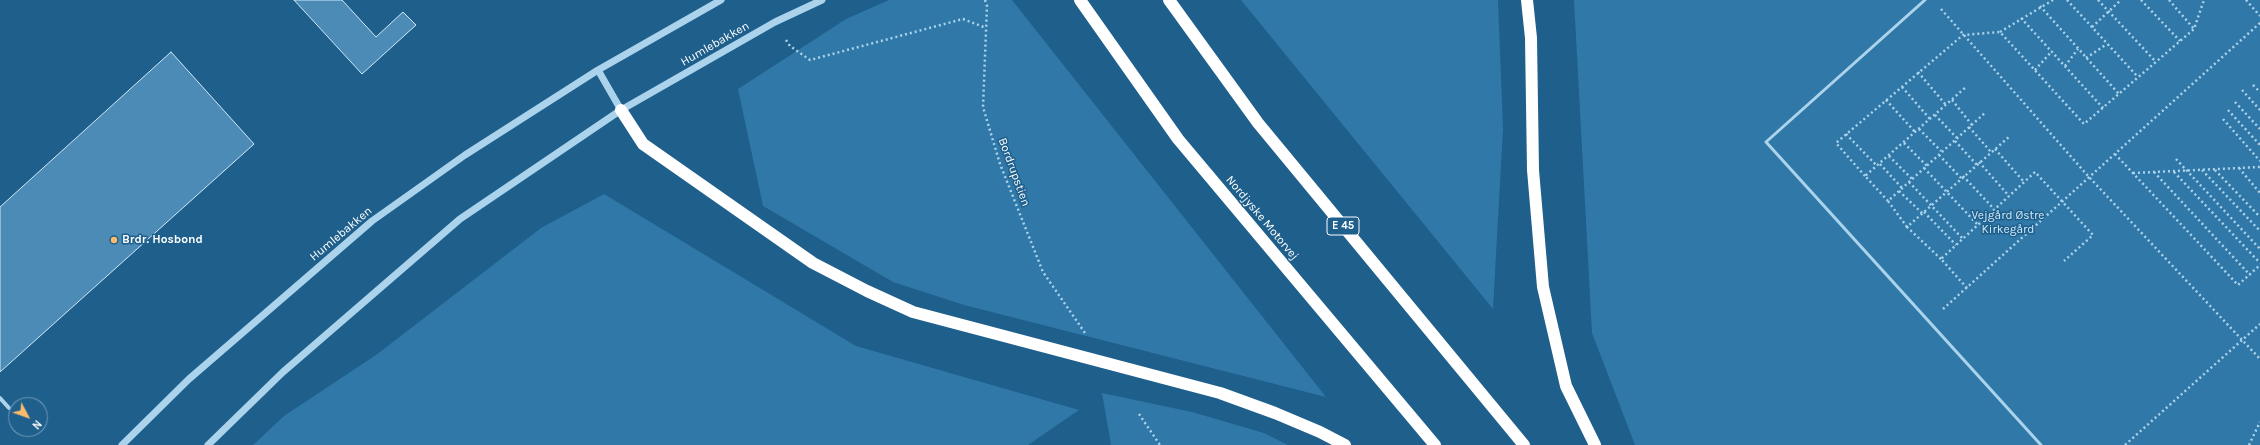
<!DOCTYPE html>
<meta charset="utf-8">
<style>
body{margin:0}
#map{position:relative;width:2260px;height:445px;overflow:hidden;background:#1e5f8c;font-family:Karla,sans-serif}
canvas{display:block}
.north{position:absolute;left:8px;top:397px;width:40px;height:40px;box-sizing:border-box;background:#1e5f8c;border:1px solid #789fba;border-radius:50%;rotate:131deg;font-size:11px;font-weight:700;line-height:16px;text-align:center;color:#fff}
.north::after{content:'';display:block;margin:auto;width:14px;height:18px;background:#fbbb6a;clip-path:polygon(50% 0,100% 100%,50% 72%,0 100%)}
</style>
<div id="map">
<canvas width="2260" height="445"></canvas>
<div class="north">N</div>
</div>
<script>
const g = document.querySelector('canvas').getContext('2d');
g.lineJoin = 'round';
function fill(path, color) { g.fillStyle = color; g.fill(path, 'evenodd'); }
const shape = rows => new Path2D(rows.map(r => 'M' + r).join(''));
function trace(path, color, width, dash) { g.strokeStyle = color; g.lineWidth = width; g.lineCap = dash ? 'butt' : 'round'; g.setLineDash(dash || []); g.stroke(path); }
function write(font, color, halo, rows, align = 'center') {
  g.font = font + ' Karla,sans-serif'; g.lineWidth = 3; g.setLineDash([]); g.textBaseline = 'middle'; g.strokeStyle = halo; g.fillStyle = color; for (const [text, x, y, turn = 0] of rows) {
    g.save(); g.translate(x, y); g.rotate((+turn || 0) * Math.PI / 180); g.textAlign = isNaN(turn) ? turn : align; if (halo) g.strokeText(text, 0, 0); g.fillText(text, 0, 0); g.restore();
  }
}
fill(shape([
 [889,0,1012,0,1326,397,964,305,893,282,763,206,738,89,846,19],
 [1241,0,1498,0,1503,129,1493,309],
 [1574,0,2260,0,2260,445,1635,445,1592,333],
 [604,194,856,346,1079,410,1028,445,253,445,284,416,376,355,541,228],
 [1102,393,1192,412,1264,433,1288,445,1111,445]
]), '#2f78a8');
const building = shape([
 [294,0,342,0,376,37,403,12,416,25,362,74,294,0],
 [171,52,254,144,0,372,0,207,171,52]
]);
fill(building, '#4b8bb6');
trace(building, '#d0e9f9', 1);
trace(shape([
 [985,0,987,6,983,107,1000,164,1043,272,1085,333],
 [2067,0,2138,77],
 [2098,0,2156,62],
 [2141,0,2180,41],
 [2169,0,2194,29],
 [2246,0,2260,16],
 [2040,6,2119,94],
 [1941,9,2089,177,2260,359],
 [2021,18,2103,108],
 [2092,27,2121,0],
 [2000,32,2053,0],
 [786,40,790,46,810,60,963,19,986,28],
 [2086,58,2107,44],
 [2065,66,2078,49],
 [2035,70,2052,51],
 [1918,72,1946,105],
 [2253,85,2260,92],
 [1902,87,1930,119],
 [2242,90,2260,110],
 [1886,100,1915,132],
 [1952,100,1972,125],
 [2235,102,2260,129],
 [2228,110,2260,145],
 [1935,115,1957,138],
 [2223,119,2260,161],
 [1969,127,1991,152],
 [1919,129,1941,151],
 [1846,134,1877,166],
 [1955,141,1977,165],
 [1904,143,1927,166],
 [1995,149,2024,182],
 [2115,154,2238,285,2260,265],
 [1939,155,1961,178],
 [1889,156,1912,179],
 [2176,159,2260,249],
 [1979,162,2009,196],
 [1880,164,1902,188],
 [1924,168,1978,225],
 [2239,168,2260,193],
 [2202,170,2260,231],
 [2215,170,2260,217],
 [2154,172,2250,275],
 [2174,172,2260,263],
 [2133,173,2260,167],
 [1865,176,1836,143,1963,35,2000,32,2084,124,2194,29,2204,0],
 [1963,176,1994,209],
 [1909,182,1963,239],
 [1899,191,1922,213],
 [1888,201,1865,176,1966,87],
 [1924,212,1956,245],
 [1907,227,1888,201,1986,112],
 [1941,259,1907,227,2010,136],
 [1967,288,1941,259,2035,172,2093,235,2064,261],
 [1943,309,2260,23],
 [1139,414,1160,445],
 [2125,445,2260,324],
 [2249,445,2260,422]
]), '#abd3ec', 2.5, [2, 3]);
trace(shape([
 [1925,0,1766,142,2041,445]
]), '#abd3ec', 3);
trace(shape([
 [0,398,9,408]
]), '#abd3ec', 4);
trace(shape([
 [598,70,621,110],
 [122,445,189,379,372,221,465,155,598,70,721,0],
 [208,445,283,372,460,219,621,110,775,22,822,0]
]), '#abd3ec', 7);
trace(shape([
 [1080,0,1178,139,1435,445],
 [1169,0,1258,123,1524,445],
 [1527,0,1531,38,1533,170,1543,287,1566,386,1595,445],
 [621,110,643,144,813,263,867,291,913,312,1220,393,1275,413,1320,432,1345,445]
]), '#fff', 12);
for (const [x, y, r, color] of [
 [114,240,4,"#fbbb6a"]
]) { const dot = new Path2D(); dot.arc(x, y, r, 0, 2 * Math.PI); g.fillStyle = color; g.fill(dot); trace(dot, '#1e5f8c', 1.5); }
for (const [x, y, w] of [
 [1343,226,32]
]) { const box = new Path2D(); box.roundRect(x - w / 2, y - 9, w, 18, 3); g.fillStyle = '#1e5f8c'; g.fill(box); trace(box, '#fff', 1); }
write('bold 11px', '#fff', null, [
 ["E 45",1343,226]
]);
write('12px', '#fff', '#1e5f8c', [
 ["Humlebakken",715,44,-30],
 ["Bordrupstien",1014,172,70],
 ["Nordjyske Motorvej",1262,218,50],
 ["Humlebakken",341,234,-40]
]);
write('12px', '#d0e9f9', '#1e5f8c', [
 ["Vejgård Østre",2008,216],
 ["Kirkegård",2008,230]
]);
write('bold 12px', '#fff', '#1e5f8c', [
 ["Brdr. Hosbond",122,240]
], 'left');
</script>
